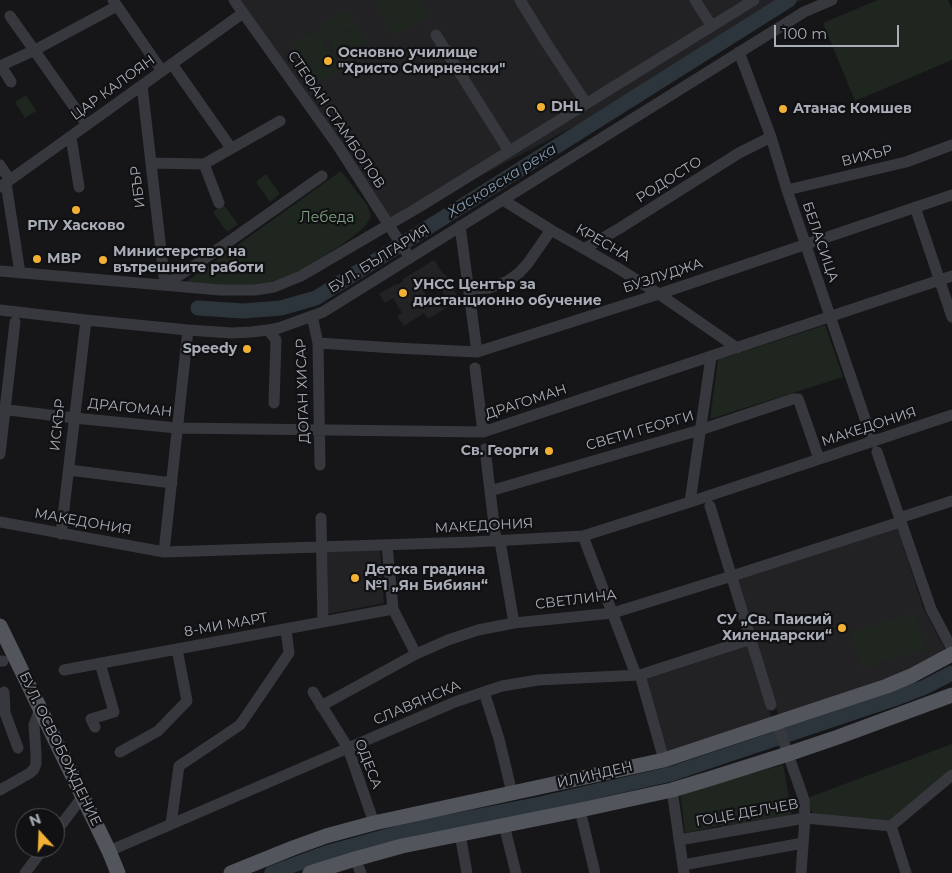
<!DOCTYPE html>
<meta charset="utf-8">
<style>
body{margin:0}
#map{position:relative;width:952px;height:873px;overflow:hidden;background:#161618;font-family:Montserrat,sans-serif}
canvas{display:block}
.north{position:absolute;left:15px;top:808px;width:50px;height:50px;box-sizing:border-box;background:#111113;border:1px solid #4d4f55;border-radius:50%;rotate:340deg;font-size:14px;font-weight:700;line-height:20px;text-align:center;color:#a8adb8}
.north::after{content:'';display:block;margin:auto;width:18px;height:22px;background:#f2b134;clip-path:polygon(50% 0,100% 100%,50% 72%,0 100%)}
.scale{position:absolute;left:774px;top:25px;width:125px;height:22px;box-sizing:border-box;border:2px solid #a8adb8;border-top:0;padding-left:6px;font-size:15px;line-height:18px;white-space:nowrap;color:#a8adb8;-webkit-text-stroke:4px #111113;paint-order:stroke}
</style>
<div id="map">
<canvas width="952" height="873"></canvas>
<div class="north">N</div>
<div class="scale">100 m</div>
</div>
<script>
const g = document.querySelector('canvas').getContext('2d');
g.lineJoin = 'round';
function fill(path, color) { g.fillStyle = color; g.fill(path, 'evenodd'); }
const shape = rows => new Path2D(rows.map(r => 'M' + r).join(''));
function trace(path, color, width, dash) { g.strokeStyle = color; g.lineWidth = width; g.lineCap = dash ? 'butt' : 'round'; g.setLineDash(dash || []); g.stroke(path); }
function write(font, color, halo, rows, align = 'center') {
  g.font = font + ' Montserrat,sans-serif'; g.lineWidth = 4.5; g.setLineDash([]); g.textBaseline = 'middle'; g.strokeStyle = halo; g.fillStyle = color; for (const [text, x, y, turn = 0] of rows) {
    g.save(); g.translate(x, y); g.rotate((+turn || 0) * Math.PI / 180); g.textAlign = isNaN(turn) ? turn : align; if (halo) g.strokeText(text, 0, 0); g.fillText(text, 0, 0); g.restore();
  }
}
fill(shape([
 [235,0,802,0,762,18,746,28,719,47,635,94,388,225],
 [434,260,443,274,445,274,456,290,454,291,460,300,428,319,424,313,404,326,397,316,402,313,393,298,385,303,379,294,396,284,397,285,403,281,403,279],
 [435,280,445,296,432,304,422,288],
 [897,527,923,607,945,649,921,666,779,716,734,578],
 [380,550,384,603,328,614,327,552],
 [748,644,772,720,666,756,643,677]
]), '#222225');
fill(shape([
 [374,0,419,0,429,17,394,36],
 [878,0,948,0,952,9,952,60,855,101,823,23],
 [348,9,356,25,328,40,319,25],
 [358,27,367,43,338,58,329,43],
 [317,29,341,71,316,85,292,43],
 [26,95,36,111,25,118,15,102],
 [341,171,367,205,371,217,365,226,350,239,293,276,257,285,226,286,186,282],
 [266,174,280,194,270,202,256,182],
 [223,204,238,224,227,232,213,212],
 [825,325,843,377,710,419,718,360],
 [914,612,926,648,863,668,851,632],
 [952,744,952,769,890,820,817,815,813,813,809,807,808,799,810,797],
 [783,765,792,814,728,830,723,830,722,825,685,833,680,792]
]), '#1e261f');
trace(shape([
 [198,308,243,311,281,308,316,298,789,0],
 [272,873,326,853,413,829,540,804,671,774,894,699,925,687,952,673]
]), '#2c353c', 15);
trace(shape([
 [113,0,162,71],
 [234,0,338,146,410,258],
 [520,0,547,44,586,103],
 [695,0,711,25],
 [10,16,87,125],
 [436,35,509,151],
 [739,52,771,137,787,190,873,442],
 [172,64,231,148],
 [0,66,35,50,117,6],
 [1,66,11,82],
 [142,85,165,285,207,257,322,176],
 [71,137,79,187],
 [151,163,204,164,280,121],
 [204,164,219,203],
 [0,165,10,180],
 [6,183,20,273],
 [0,187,243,13],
 [787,190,906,162,952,145],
 [503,200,551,230,616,267,659,294,737,348],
 [915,207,952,317],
 [460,226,477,352],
 [584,249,620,228,739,153,771,137],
 [0,271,220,290,255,290,274,287,301,276,419,207,754,0],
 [469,289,489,288,506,282,519,273,528,263,551,230],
 [0,310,86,320,188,330,232,333,251,332,268,330,279,328,323,312,376,279,804,12,832,0],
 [312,316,318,343,320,465],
 [268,330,276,340,274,403],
 [318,343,395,348,477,352,659,294,952,195],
 [475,368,483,432],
 [0,409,74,418,177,428,483,432,952,276],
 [485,449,496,541,500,541,514,623],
 [877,452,931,609,952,649],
 [0,454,15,322],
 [69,470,172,483],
 [490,491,700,430,793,399,798,399,800,404,819,459],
 [690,502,711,357],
 [710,506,771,705],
 [321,518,323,622],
 [899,518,952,501],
 [0,522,164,552,473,542,583,536,690,502,952,415],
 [61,534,86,320],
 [583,536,636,675],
 [387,545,393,609,416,654],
 [164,552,188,330],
 [0,661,3,661],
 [64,670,393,609],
 [640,675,664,760],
 [4,692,5,713,18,748],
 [313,692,348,748,374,823],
 [484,692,499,739,512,793],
 [321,706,416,654,448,640,478,630,514,623,613,613,732,576,900,522],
 [777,723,802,794,804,800,805,818,801,873],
 [95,727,91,719,114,712,100,663],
 [120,752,158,731,187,701,177,649],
 [0,790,30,773,34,769,36,764,36,754,34,725,40,709],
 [672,790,684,873],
 [580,810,595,873],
 [171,824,179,766,240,725,289,653,286,630],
 [504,825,516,873],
 [891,826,906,873],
 [55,833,83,796],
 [460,834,467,873],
 [679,840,805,818,891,826,952,775],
 [109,851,455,702,484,692,502,686,538,680,640,675,751,639],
 [355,859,361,873],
 [683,865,803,843],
 [25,873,44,848]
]), '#37383d', 11);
trace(shape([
 [0,626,109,851,118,873],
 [231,873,293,848,326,836,374,823,664,760,887,686,911,676,952,654],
 [310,873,355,859,402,846,580,810,672,790,712,778,788,754,838,737,952,695]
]), '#53555c', 15);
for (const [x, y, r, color] of [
 [328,61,5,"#f2b134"],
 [541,107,5,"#f2b134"],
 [783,109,5,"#f2b134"],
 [76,210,5,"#f2b134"],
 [37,259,5,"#f2b134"],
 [103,260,5,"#f2b134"],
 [403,293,5,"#f2b134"],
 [247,349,5,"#f2b134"],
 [549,451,5,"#f2b134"],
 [355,578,5,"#f2b134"],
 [842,628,5,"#f2b134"]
]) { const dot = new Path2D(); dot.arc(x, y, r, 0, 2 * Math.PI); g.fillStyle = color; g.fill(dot); trace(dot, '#111113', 2); }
write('bold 14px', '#a8adb8', '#111113', [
 ["Основно училище",338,53],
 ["\"Христо Смирненски\"",338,69],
 ["DHL",551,107],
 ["Атанас Комшев",793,109],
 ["РПУ Хасково",76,226,"center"],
 ["Министерство на",113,252],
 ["вътрешните работи",113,268],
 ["МВР",47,259],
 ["УНСС Център за",413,285],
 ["дистанционно обучение",413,301],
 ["Speedy",237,349,"right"],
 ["Св. Георги",539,451,"right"],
 ["Детска градина",365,570],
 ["№1 „Ян Бибиян“",365,586],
 ["СУ „Св. Паисий",832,620,"right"],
 ["Хилендарски“",832,636,"right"]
], 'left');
write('14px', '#a8adb8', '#111113', [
 ["ЦАР КАЛОЯН",113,88,-36],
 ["СТЕФАН СТАМБОЛОВ",336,120,56],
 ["ВИХЪР",867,156,-14],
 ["РОДОСТО",669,180,-32],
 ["ИБЪР",138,187,-97],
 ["БЕЛАСИЦА",820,242,71],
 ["КРЕСНА",603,243,30],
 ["БУЛ. БЪЛГАРИЯ",379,259,-32],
 ["БУЗЛУДЖА",663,276,-18],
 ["ДОГАН ХИСАР",303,391,-92],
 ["ДРАГОМАН",526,402,-18],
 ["ДРАГОМАН",130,408,6],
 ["ИСКЪР",58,425,-84],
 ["МАКЕДОНИЯ",869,427,-18],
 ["СВЕТИ ГЕОРГИ",640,431,-16],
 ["МАКЕДОНИЯ",83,522,10],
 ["МАКЕДОНИЯ",484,526,-3],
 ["СВЕТЛИНА",576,600,-7],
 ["8-МИ МАРТ",226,625,-10],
 ["СЛАВЯНСКА",417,703,-23],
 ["БУЛ. ОСВОБОЖДЕНИЕ",60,749,64],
 ["ОДЕСА",368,764,69],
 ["ИЛИНДЕН",595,775,-13],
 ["ГОЦЕ ДЕЛЧЕВ",747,813,-10]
]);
write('14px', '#7fa381', '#111113', [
 ["Лебеда",327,218]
]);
write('italic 15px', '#7f9bb3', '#111113', [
 ["Хасковска река",502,181,-32]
]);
</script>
